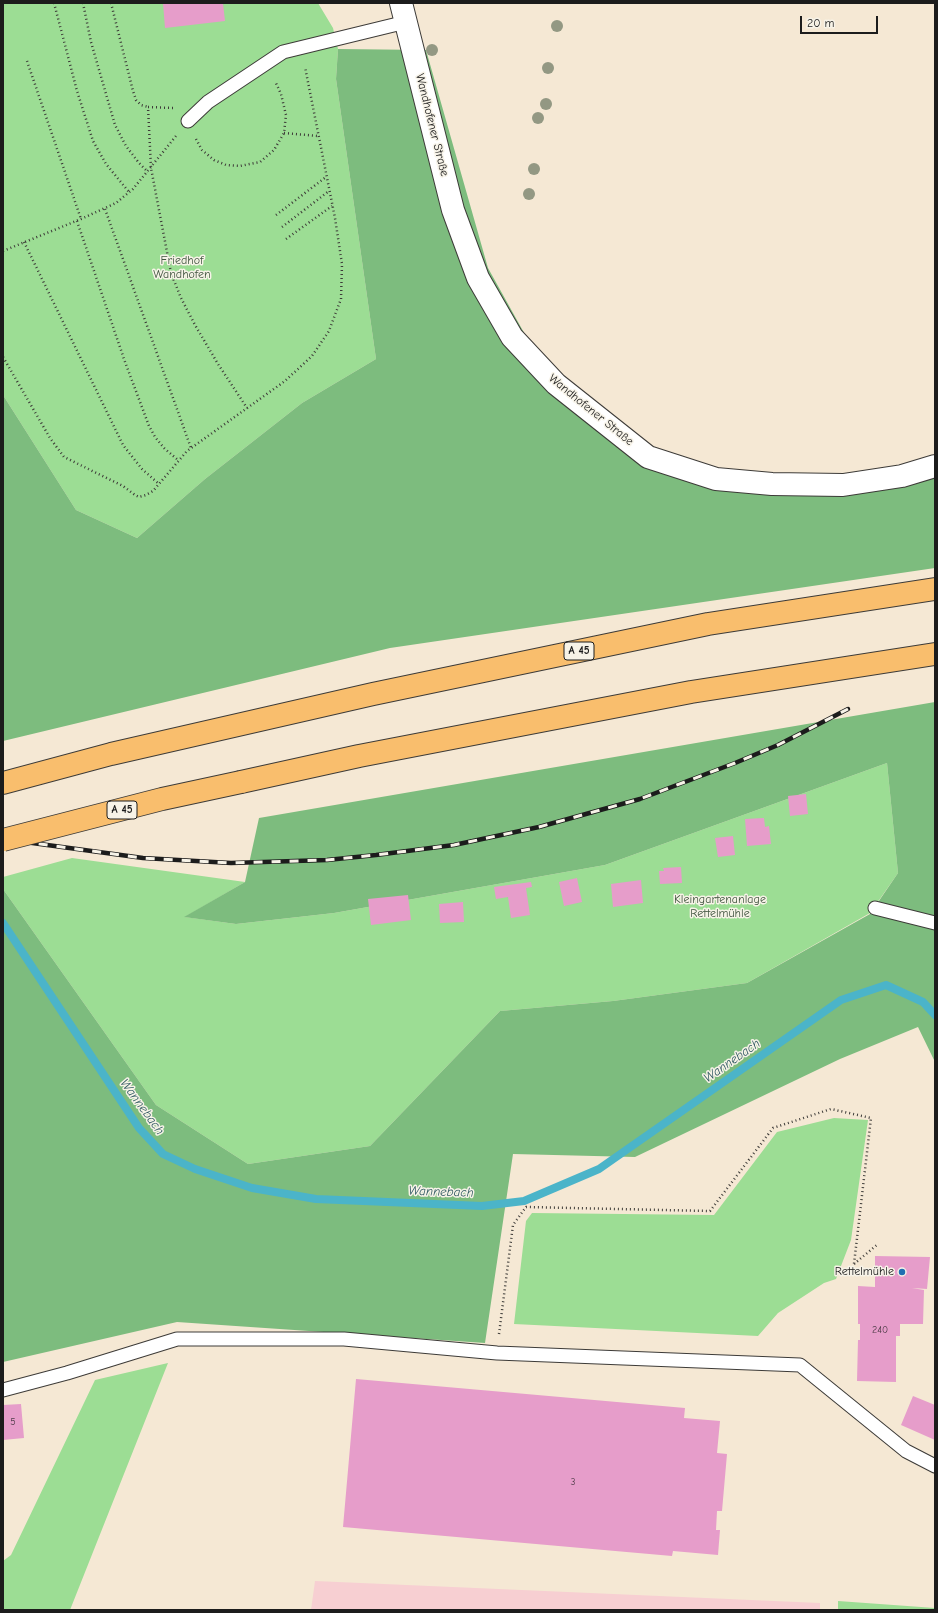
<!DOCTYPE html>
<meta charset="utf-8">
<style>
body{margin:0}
#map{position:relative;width:938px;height:1613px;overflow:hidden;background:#f5e8d4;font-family:"Comic Neue",sans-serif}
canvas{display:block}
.frame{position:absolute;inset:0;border:4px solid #1c1c1c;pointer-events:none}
.scale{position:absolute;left:800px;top:16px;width:78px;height:18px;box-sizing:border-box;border:2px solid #1c1c1c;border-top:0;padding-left:5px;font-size:12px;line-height:14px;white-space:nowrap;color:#1c1c1c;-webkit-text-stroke:3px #f7f3e8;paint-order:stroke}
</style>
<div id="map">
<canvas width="938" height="1613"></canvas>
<div class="frame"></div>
<div class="scale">20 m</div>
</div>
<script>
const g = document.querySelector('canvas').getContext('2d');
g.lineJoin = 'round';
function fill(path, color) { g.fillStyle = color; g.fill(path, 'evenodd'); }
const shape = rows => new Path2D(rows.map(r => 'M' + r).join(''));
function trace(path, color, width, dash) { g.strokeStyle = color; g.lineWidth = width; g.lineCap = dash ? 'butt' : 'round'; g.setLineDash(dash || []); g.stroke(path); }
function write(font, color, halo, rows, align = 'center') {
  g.font = font + ' "Comic Neue",sans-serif'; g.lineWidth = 3; g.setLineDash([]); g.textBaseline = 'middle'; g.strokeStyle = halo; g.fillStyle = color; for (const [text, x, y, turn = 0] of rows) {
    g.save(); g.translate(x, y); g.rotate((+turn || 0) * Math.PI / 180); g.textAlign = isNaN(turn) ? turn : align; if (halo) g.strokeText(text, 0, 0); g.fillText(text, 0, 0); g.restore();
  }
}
fill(shape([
 [315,1581,820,1603,820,1610,311,1610]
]), '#f7cfd2');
fill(shape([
 [3,3,318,3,333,28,338,49,336,79,376,359,302,403,205,479,137,538,76,510,3,395],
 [887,763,898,873,870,913,747,983,613,1001,500,1011,370,1146,248,1164,156,1105,3,889,3,877,72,858,245,882,185,917,236,924,334,913,605,865],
 [834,1118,868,1120,851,1240,836,1279,824,1283,778,1313,758,1336,514,1324,526,1221,532,1213,714,1215,777,1132],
 [168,1363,70,1610,3,1610,3,1561,11,1555,95,1380],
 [838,1601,935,1608,935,1610,838,1610]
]), '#9cdd94');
fill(shape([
 [338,49,426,50,488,268,552,383,654,462,775,486,935,465,935,568,390,648,3,741,3,395,76,510,137,538,205,479,302,403,376,359,336,79],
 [935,702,935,1062,918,1027,840,1059,635,1157,513,1154,485,1343,177,1322,3,1362,3,889,156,1105,248,1164,370,1146,500,1011,613,1001,747,983,870,914,898,873,887,763,605,865,334,913,236,924,184,917,245,882,259,818]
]), '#7dbc7e');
trace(shape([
 [3,923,139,1128,163,1154,195,1169,252,1188,316,1199,482,1206,524,1201,599,1169,841,1000,886,985,923,1002,935,1015]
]), '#4bb4c9', 8);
fill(shape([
 [163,3,223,3,225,21,165,28],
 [806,794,808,814,790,816,788,796],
 [764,818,765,827,769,826,771,844,747,846,745,819],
 [733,836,735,855,718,857,715,838],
 [681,867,682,883,660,884,659,871,664,871,663,868],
 [577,878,582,902,564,906,559,882],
 [641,880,643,903,613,907,611,884],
 [531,882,532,887,526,888,530,915,511,918,508,897,496,899,494,887],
 [408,895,411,920,371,925,368,899],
 [463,902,464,922,440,923,439,904],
 [875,1256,930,1257,927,1289,912,1288,924,1290,923,1324,900,1324,900,1336,896,1336,896,1382,857,1381,858,1340,860,1340,860,1324,858,1324,858,1286,875,1287],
 [356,1379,685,1408,684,1418,720,1421,717,1453,727,1454,722,1511,717,1511,716,1530,720,1530,718,1555,673,1551,672,1556,343,1527],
 [913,1396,935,1405,935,1440,901,1425],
 [21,1404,24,1438,3,1440,3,1405]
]), '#e69dca');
const lane = shape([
 [188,121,208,102,283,52,406,22],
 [875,908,935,923],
 [3,1390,67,1373,177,1339,344,1339,497,1353,800,1365,906,1451,935,1466]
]);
const street = shape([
 [401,3,453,210,478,278,512,337,556,384,648,457,716,479,772,484,843,485,902,476,935,466]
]);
const highway = shape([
 [241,782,359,756,691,692,935,654],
 [3,783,111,754,373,694,708,624,935,589]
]);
trace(lane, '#3d3b38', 15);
trace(street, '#3d3b38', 24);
trace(highway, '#3d3b38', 24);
trace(shape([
 [54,3,77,91,93,141,106,164,129,192],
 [83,3,91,42,115,125,126,146,139,163,148,172],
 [111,3,133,91,136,100,141,105,148,107],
 [27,61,81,219],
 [173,108,148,107,151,168,171,273,181,298,195,325,218,364,247,408],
 [284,133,318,136],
 [196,139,202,150,214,160,226,165,240,166,260,162,274,150,284,133,286,115,281,94,275,81],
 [105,209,191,448],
 [276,215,326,177],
 [77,221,124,359,149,426,155,437,164,448,178,460],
 [282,227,329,191],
 [286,239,332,206],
 [24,242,123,445,142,469,159,484],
 [3,251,81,219,116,203,133,189,176,136],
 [3,357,50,438,64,457,123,486,135,495,139,497,146,495,153,491,187,451,285,381,312,356,329,331,341,299,342,264,335,218,305,67],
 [854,1264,878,1244],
 [499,1334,513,1225,526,1207,710,1211,773,1128,831,1109,871,1118,854,1264]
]), '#3d3b38', 2.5, [1, 3]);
trace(lane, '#fff', 13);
trace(street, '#fff', 22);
trace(highway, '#f9be6d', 22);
const rail = shape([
 [3,839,143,858,231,863,327,860,376,855,454,845,539,827,640,799,735,763,778,745,848,709]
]);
trace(rail, '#1c1c1c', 4.5);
trace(rail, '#f7f3e8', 3, [9]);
const highwayBridge = shape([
 [3,840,162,799,241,782]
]);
trace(highwayBridge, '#3d3b38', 24, []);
trace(highwayBridge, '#f9be6d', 22);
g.fillStyle = '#939883';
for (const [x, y] of [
 [557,26],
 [432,50],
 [548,68],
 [546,104],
 [538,118],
 [534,169],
 [529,194]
]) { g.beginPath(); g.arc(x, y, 6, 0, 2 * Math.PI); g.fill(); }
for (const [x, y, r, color] of [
 [902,1272,4,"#1f6fb2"]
]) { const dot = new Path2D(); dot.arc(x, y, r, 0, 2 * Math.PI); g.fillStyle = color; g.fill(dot); trace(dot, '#f7f3e8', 1.5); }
write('10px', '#4e3c48', null, [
 ["240",880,1330],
 ["5",13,1422],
 ["3",573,1482]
]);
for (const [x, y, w] of [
 [579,651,30],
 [122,810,30]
]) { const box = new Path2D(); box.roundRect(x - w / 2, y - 9, w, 18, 3); g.fillStyle = '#f7f3e8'; g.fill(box); trace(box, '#1c1c1c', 1); }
write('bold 11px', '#1c1c1c', null, [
 ["A 45",579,651],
 ["A 45",122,810]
]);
write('12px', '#1c1c1c', '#f7f3e8', [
 ["Wandhofener Straße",432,125,76],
 ["Wandhofener Straße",591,410,39]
]);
write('12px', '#425640', '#f7f3e8', [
 ["Friedhof",182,261],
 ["Wandhofen",182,275],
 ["Kleingartenanlage",720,900],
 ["Rettelmühle",720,914]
]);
write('12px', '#1c1c1c', '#f7f3e8', [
 ["Rettelmühle",894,1272]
], 'right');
write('italic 13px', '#2f5961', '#f7f3e8', [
 ["Wannebach",732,1061,-35],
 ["Wannebach",142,1107,54],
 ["Wannebach",441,1192,2]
]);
</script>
